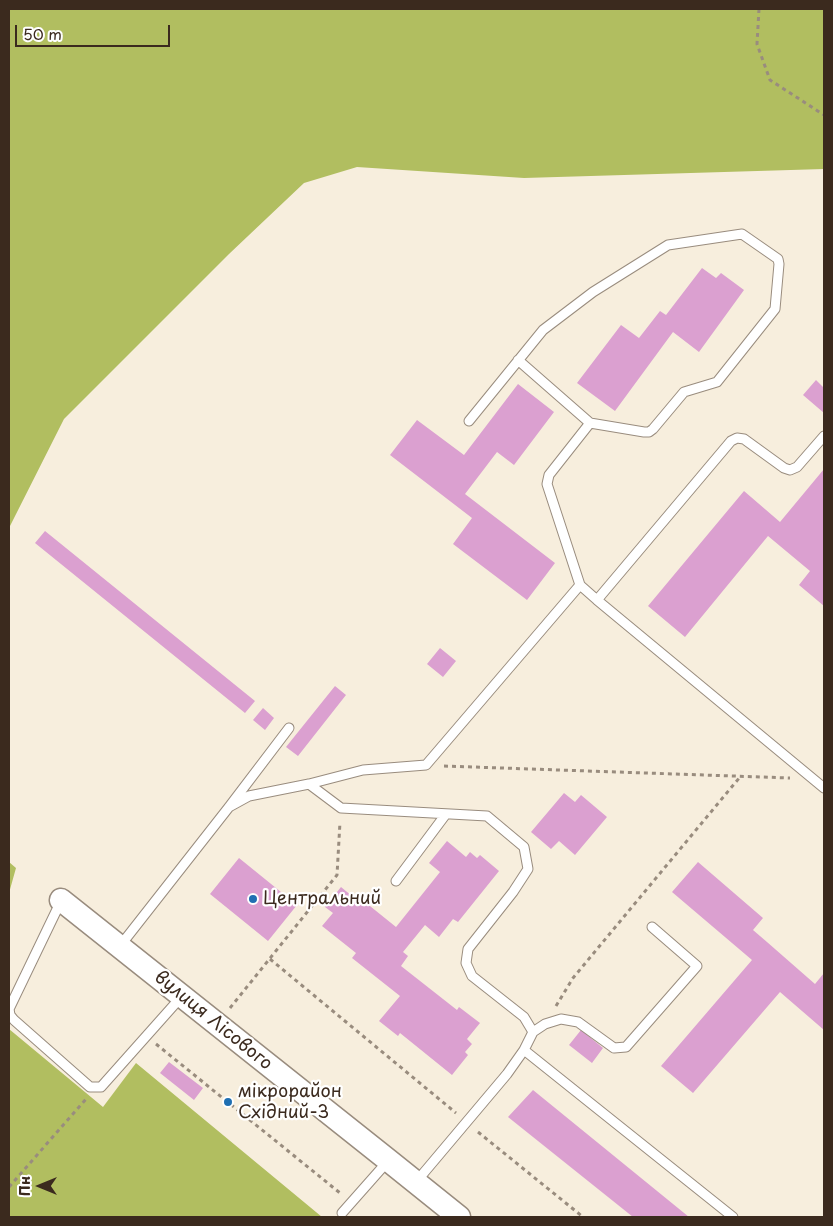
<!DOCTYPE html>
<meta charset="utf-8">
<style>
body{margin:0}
#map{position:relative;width:833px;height:1226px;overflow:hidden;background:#f7eedd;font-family:"Playpen Sans",sans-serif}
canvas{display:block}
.frame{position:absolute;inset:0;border:10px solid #3b2a1e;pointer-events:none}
.north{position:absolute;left:15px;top:1161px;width:50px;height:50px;-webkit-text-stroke:4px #fff;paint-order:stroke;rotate:270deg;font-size:14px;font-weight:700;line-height:20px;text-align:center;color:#3b2a1e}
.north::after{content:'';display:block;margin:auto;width:18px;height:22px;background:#3b2a1e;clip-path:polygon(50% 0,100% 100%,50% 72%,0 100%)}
.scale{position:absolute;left:15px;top:25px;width:155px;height:22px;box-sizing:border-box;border:2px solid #3b2a1e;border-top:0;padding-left:6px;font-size:15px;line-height:18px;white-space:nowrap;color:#3b2a1e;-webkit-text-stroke:4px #fff;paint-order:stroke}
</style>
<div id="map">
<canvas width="833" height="1226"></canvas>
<div class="frame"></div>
<div class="north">Пн</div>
<div class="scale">50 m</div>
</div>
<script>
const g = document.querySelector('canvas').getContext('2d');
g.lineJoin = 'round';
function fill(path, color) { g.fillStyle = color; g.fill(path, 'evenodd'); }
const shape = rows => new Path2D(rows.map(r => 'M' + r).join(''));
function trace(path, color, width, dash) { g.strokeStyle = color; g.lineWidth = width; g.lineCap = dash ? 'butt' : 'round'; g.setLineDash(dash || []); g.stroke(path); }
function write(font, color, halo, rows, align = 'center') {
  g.font = font + ' "Playpen Sans",sans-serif'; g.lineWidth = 4.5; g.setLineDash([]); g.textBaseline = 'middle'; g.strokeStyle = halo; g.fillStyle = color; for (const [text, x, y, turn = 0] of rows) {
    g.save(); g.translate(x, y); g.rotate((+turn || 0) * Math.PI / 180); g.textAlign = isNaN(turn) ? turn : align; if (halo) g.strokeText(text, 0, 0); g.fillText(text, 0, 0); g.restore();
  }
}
fill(shape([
 [9,9,824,9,824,169,524,178,357,167,304,183,229,254,64,419,9,528],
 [9,862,16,868,9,893],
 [9,1029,103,1107,136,1063,322,1217,9,1217]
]), '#b1be60');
fill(shape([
 [702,268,716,278,721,273,744,290,699,352,673,332,615,411,577,383,621,325,639,338,660,311,666,315],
 [816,380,824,388,824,413,803,395],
 [518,384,554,412,514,465,497,452,465,494,555,563,527,600,453,544,472,518,390,455,417,420,464,455],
 [824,469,824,606,799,585,810,571,768,536,685,637,648,606,744,491,780,522],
 [45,531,255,701,245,713,35,543],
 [440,648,456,661,443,677,427,664],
 [335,686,346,695,298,756,286,747],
 [263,708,274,718,265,730,253,720],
 [564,793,575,802,581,795,607,817,575,855,559,841,551,849,531,832],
 [447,841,466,857,470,852,477,858,480,855,499,871,458,922,453,919,439,937,425,925,403,952,408,956,401,966,457,1010,459,1007,480,1023,467,1039,472,1044,465,1052,468,1055,452,1075,400,1033,398,1036,379,1021,400,996,352,958,356,953,322,926,333,913,325,907,341,887,358,901,360,898,396,927,440,872,429,863],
 [239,858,297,905,268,941,210,894],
 [698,862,763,918,753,930,767,942,815,984,824,973,824,1030,780,992,693,1093,661,1066,752,960,672,892],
 [581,1030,603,1048,592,1063,569,1045],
 [169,1062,203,1088,194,1100,160,1073],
 [533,1090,689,1217,633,1217,508,1117]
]), '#dba0d0');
const service = shape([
 [518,360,590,423],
 [469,421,543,330,593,292,668,245,742,234,778,259,779,264,775,309,717,382,684,392,653,429,649,432,644,432,590,423,549,475,547,484,580,585],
 [597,600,824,788],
 [309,784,341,808,487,816,524,847,528,869,513,892,468,949,466,963,472,976,524,1017,533,1032,524,1050,507,1074,416,1182],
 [229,807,249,796,309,784,363,770,426,765,580,585,597,600,731,441,737,438,744,439,784,468,790,470,797,467,824,436],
 [396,881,446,814],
 [61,901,9,1009,10,1015,14,1020,90,1087,101,1087,182,996],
 [120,946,229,807,289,728],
 [533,1032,545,1024,561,1019,578,1022,614,1048,626,1047,697,966,652,927],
 [524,1050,733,1217],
 [342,1213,388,1161]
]);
const tertiary = shape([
 [61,900,388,1160,459,1217]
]);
trace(service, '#998c7e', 11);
trace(tertiary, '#998c7e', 25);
trace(shape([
 [759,9,757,44,770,80,824,115],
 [444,766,790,778],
 [270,959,456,1113],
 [556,1006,573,978,740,777],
 [230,1008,337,875,340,822],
 [156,1044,340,1193],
 [478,1132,583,1217],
 [9,1187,86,1099]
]), '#998c7e', 3, [4, 4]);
trace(service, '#fff', 9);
trace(tertiary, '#fff', 22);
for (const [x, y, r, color] of [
 [253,899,5,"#1f6fb2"],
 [228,1102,5,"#1f6fb2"]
]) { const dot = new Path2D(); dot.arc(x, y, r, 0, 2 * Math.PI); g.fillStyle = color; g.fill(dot); trace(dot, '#fff', 2); }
write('18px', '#3b2a1e', '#fff', [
 ["Центральний",263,899],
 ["мікрорайон",238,1092],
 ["Східний-3",238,1113]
], 'left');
write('18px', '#3b2a1e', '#fff', [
 ["вулиця Лісового",213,1021,39]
]);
</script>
